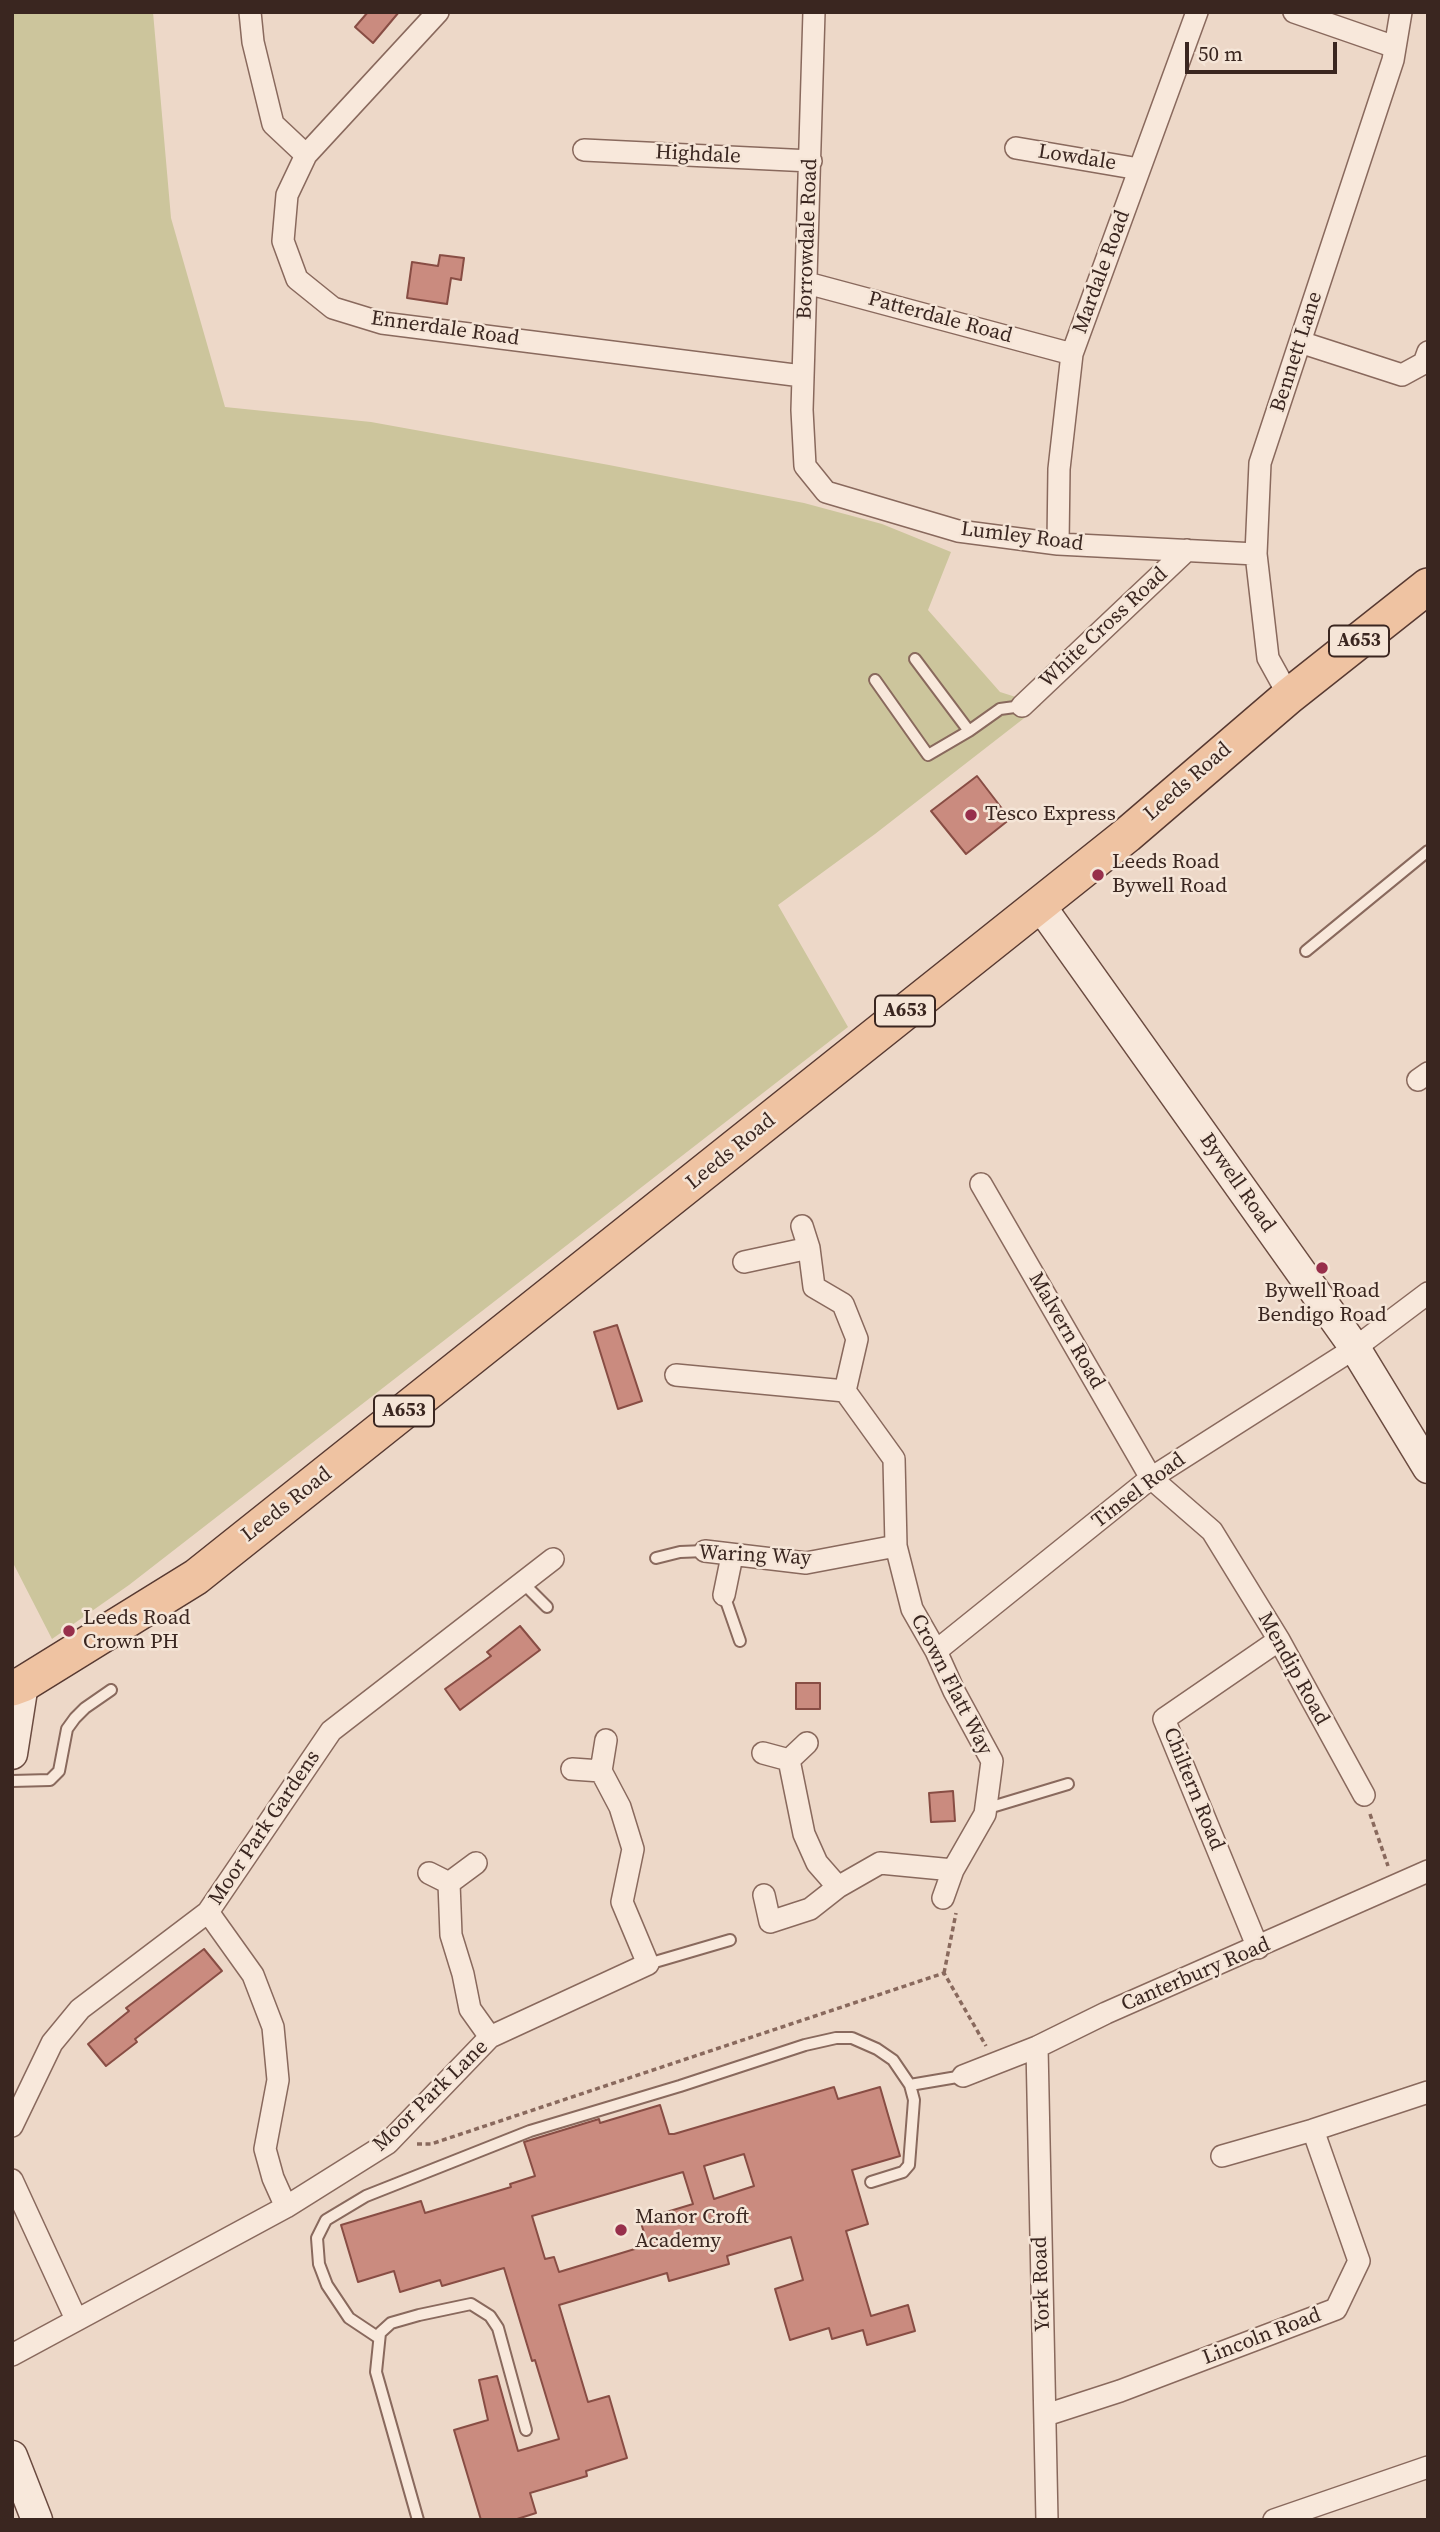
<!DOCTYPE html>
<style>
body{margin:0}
#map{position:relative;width:1440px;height:2532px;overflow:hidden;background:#edd8c8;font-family:"Source Serif 4",serif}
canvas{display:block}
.frame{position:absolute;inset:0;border:14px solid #3a2620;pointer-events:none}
.scale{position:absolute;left:1185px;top:42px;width:152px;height:32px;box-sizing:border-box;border:4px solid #3a2620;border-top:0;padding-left:9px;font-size:21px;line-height:24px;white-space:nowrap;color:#3a2620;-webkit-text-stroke:5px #f5e5d7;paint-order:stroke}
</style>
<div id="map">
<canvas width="1440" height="2532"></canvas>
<div class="frame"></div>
<div class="scale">50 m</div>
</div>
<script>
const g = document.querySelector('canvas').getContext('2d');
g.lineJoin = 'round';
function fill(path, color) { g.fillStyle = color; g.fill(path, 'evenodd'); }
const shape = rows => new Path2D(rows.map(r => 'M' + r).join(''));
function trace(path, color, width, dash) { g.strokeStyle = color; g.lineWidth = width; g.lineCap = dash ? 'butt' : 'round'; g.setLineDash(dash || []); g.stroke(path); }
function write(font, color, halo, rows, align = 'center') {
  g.font = font + ' "Source Serif 4",serif'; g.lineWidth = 5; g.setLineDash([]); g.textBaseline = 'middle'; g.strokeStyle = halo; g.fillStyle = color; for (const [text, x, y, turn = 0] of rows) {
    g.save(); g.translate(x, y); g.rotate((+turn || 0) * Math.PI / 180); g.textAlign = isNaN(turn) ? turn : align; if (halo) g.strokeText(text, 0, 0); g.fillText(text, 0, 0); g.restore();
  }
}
fill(shape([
 [12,12,153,12,171,218,225,407,371,422,609,465,804,503,882,524,951,552,928,610,1000,692,1041,705,875,834,778,905,848,1027,129,1585,52,1639,12,1561]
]), '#ccc59c');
const building = shape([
 [368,12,399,12,373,43,355,27,368,12],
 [440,255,464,258,461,280,451,278,447,304,407,298,412,262,438,266,440,255],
 [977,776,1010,819,966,854,931,811,977,776],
 [617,1325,642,1401,618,1409,594,1332,617,1325],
 [520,1626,540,1650,460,1710,445,1689,491,1656,487,1652,520,1626],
 [796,1683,820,1683,820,1709,796,1709,796,1683],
 [953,1791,955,1821,931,1822,929,1793,953,1791],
 [204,1949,222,1971,135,2039,137,2042,106,2066,88,2044,129,2011,126,2008,204,1949],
 [834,2087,838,2099,880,2087,900,2156,852,2170,868,2224,846,2231,871,2316,908,2305,915,2331,867,2345,863,2330,832,2339,829,2328,790,2340,775,2289,803,2280,791,2237,727,2256,729,2264,669,2281,667,2273,559,2305,588,2402,609,2396,627,2458,586,2471,587,2476,530,2493,536,2513,514,2520,481,2520,454,2430,488,2420,479,2380,497,2376,518,2451,559,2439,535,2360,532,2361,504,2268,442,2286,440,2280,400,2292,394,2271,358,2282,341,2225,421,2201,425,2213,511,2187,510,2184,535,2176,524,2142,599,2119,600,2123,660,2105,669,2134,674,2134,834,2087],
 [744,2154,754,2186,714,2199,704,2166,744,2154],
 [683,2172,693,2204,640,2220,648,2245,559,2272,554,2257,545,2259,532,2216,683,2172]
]);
fill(building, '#ca8b7f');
trace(building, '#884d44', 2);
const lane = shape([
 [915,659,969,731,1000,709,1022,706],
 [875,680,928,755,969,731],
 [1306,951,1428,851],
 [656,1558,680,1552,705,1551],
 [522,1582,547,1607],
 [724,1595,740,1641],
 [12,1781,50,1780,59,1771,67,1729,75,1718,85,1708,111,1690],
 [985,1809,1068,1784],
 [648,1964,730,1940],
 [910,2085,963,2076],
 [379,2338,349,2318,327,2285,319,2264,317,2238,326,2220,366,2196,530,2131,680,2086,805,2045,836,2038,852,2038,877,2049,893,2060,910,2085,914,2100,909,2165,903,2172,871,2182],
 [418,2520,376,2372,380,2333,391,2323,419,2315,471,2304,490,2316,498,2328,526,2430]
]);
const street = shape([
 [250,12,253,42,273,124,306,155],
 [438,12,306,155,287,195,283,241,297,279,333,308,382,323,802,376],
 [814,12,802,410,805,466,826,492,958,531,1058,544,1256,554],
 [1294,12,1395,47],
 [1016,148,1139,169],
 [584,150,811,161],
 [807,283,1072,354],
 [1300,342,1402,375,1424,363,1428,352],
 [1058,544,1059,469,1072,354,1197,12],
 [1289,696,1268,658,1256,554,1260,463,1393,60,1401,12],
 [1022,706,1187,550],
 [1418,1080,1428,1073],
 [981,1184,1151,1478,1212,1531,1279,1640,1364,1795],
 [802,1226,809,1248,814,1287,843,1304,857,1339,845,1391,894,1459,896,1546,912,1609,936,1651,954,1691,992,1761,985,1814,953,1870,943,1898],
 [744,1262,809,1248],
 [676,1375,845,1391],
 [705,1551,806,1563,896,1546],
 [724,1595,732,1556],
 [936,1651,1151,1478,1355,1348,1428,1293],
 [807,1743,789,1760,804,1834,817,1863,838,1887,880,1863,953,1870],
 [763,1753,789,1760],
 [572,1769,601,1771],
 [429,1873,449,1883,476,1863],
 [449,1883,451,1935,463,1974,470,2009,490,2037],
 [764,1895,770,1922,810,1909,838,1887],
 [208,1912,253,1975,273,2027,278,2080,265,2149,273,2178,286,2207],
 [1258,1948,1164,1719,1279,1640],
 [1037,2047,1047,2520],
 [963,2076,1037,2047,1106,2013,1428,1871],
 [12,2126,52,2043,80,2009,208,1912,331,1731,553,1559],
 [1222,2156,1313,2130,1428,2092],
 [12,2180,76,2319],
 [12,2355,286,2207,388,2143,490,2037,648,1964,622,1902,633,1849,620,1807,601,1771,606,1740],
 [1046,2415,1120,2391,1336,2309,1359,2261,1313,2130],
 [1274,2520,1428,2467]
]);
const secondary = shape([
 [1039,904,1355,1348,1428,1468],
 [12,1754,23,1684],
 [12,2456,37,2520]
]);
const primary = shape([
 [12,1688,23,1684,196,1577,1127,835,1289,696,1428,586]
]);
trace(lane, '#89695d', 14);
trace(street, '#89695d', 24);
trace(secondary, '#6b4b40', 33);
trace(primary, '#573931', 38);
trace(shape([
 [1370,1814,1388,1866],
 [944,1973,956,1913],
 [417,2144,431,2144,944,1973,986,2046]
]), '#89695d', 3.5, [5, 3.5]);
trace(lane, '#f8e8db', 10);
trace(street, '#f8e8db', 21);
trace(secondary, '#f8e8db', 30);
trace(primary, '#efc3a2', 35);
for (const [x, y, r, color] of [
 [971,815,7,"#972f4b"],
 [1098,875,7,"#972f4b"],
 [1322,1268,7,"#972f4b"],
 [69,1631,7,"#972f4b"],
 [621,2230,7,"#972f4b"]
]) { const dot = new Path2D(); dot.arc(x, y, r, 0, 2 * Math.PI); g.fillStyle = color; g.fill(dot); trace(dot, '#f5e5d7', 2.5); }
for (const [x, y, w] of [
 [1359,641,60],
 [905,1011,60],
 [404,1411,60]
]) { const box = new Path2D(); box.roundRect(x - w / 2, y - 15.5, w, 31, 5); g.fillStyle = '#f5e5d7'; g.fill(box); trace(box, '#3a2620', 2); }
write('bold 19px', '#3a2620', null, [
 ["A653",1359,641],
 ["A653",905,1011],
 ["A653",404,1411]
]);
write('21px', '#3a2620', '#f5e5d7', [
 ["Highdale",698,155,3],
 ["Lowdale",1077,158,9],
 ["Borrowdale Road",808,239,-88],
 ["Mardale Road",1102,272,-70],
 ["Patterdale Road",940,318,15],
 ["Ennerdale Road",445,329,8],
 ["Bennett Lane",1297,352,-72],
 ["Lumley Road",1022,537,7],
 ["White Cross Road",1104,628,-43],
 ["Leeds Road",1188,782,-41],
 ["Leeds Road",731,1152,-39],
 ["Bywell Road",1237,1183,55],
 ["Malvern Road",1066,1331,60],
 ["Tinsel Road",1139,1491,-37],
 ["Leeds Road",287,1505,-38],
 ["Waring Way",755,1556,3],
 ["Mendip Road",1293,1669,61],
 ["Crown Flatt Way",951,1685,63],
 ["Chiltern Road",1193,1789,68],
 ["Moor Park Gardens",265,1828,-56],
 ["Canterbury Road",1196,1975,-23],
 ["Moor Park Lane",431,2096,-44],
 ["York Road",1042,2284,-92],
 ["Lincoln Road",1262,2337,-21]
]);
write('21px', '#3a2620', '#f5e5d7', [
 ["Tesco Express",985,815],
 ["Leeds Road",1112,863],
 ["Bywell Road",1112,887],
 ["Bywell Road",1322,1292,"center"],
 ["Bendigo Road",1322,1316,"center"],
 ["Leeds Road",83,1619],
 ["Crown PH",83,1643],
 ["Manor Croft",635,2218],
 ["Academy",635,2242]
], 'left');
</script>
